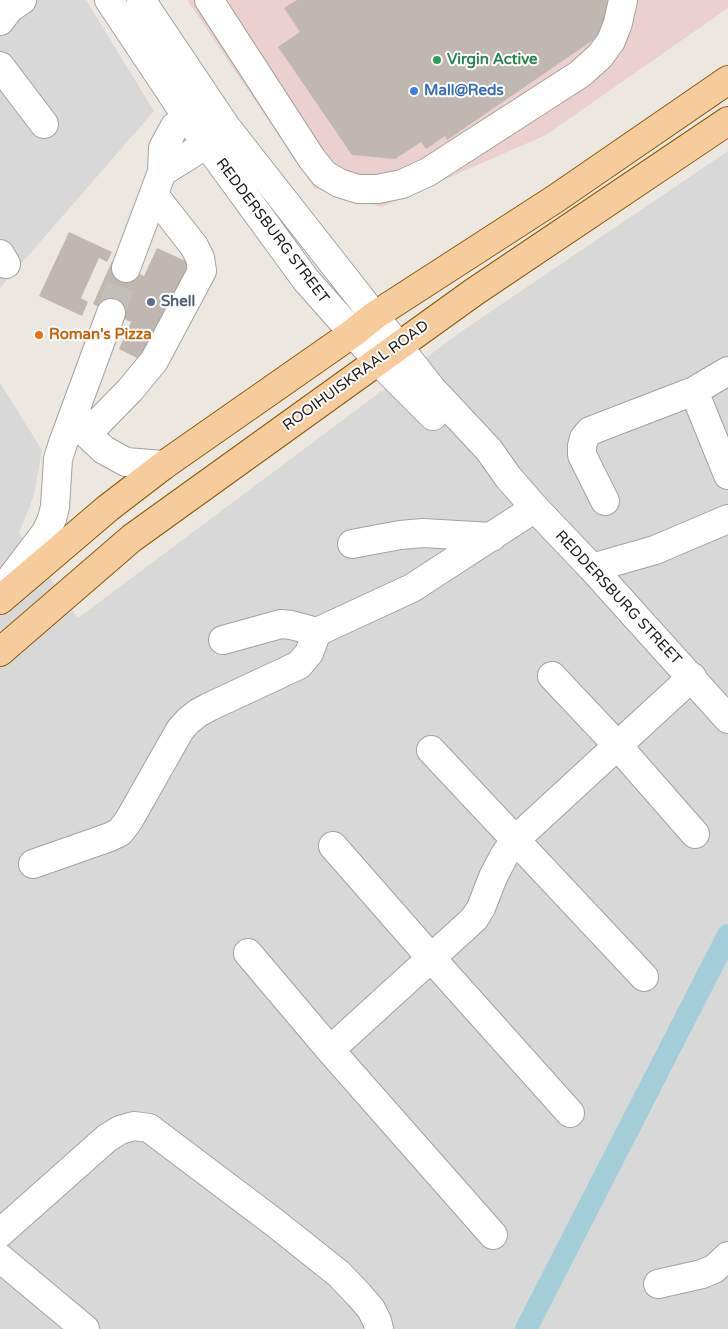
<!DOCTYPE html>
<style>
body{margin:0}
canvas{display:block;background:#ece8e1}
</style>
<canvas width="728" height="1329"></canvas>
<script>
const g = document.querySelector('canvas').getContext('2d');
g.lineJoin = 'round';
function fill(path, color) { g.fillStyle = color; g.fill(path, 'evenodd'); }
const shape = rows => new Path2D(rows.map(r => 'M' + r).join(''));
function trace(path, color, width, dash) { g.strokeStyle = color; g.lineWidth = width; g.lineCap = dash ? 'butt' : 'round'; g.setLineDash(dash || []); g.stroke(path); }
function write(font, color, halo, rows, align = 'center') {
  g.font = font + ' "Varela Round",sans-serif'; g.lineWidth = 4; g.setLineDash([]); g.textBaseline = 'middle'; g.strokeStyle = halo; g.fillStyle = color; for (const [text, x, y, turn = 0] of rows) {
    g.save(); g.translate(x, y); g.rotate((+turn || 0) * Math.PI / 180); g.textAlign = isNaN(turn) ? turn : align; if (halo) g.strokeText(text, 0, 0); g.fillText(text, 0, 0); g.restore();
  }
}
fill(shape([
 [0,0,86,0,154,111,0,288],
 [728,151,728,1329,0,1329,0,383,42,450,34,495,19,533,78,618,462,331]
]), '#d9d8d8');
fill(shape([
 [187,0,728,0,728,8,546,135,382,207,314,188]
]), '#ecd0d0');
trace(shape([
 [526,1329,728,935]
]), '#a3cdd8', 22);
fill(shape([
 [297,0,608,0,602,34,447,140,445,136,426,149,421,142,395,159,352,155,278,47,300,32,284,8],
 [69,232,112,252,107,262,99,258,81,298,88,302,82,316,39,296],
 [157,248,190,263,145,362,119,349,131,322,93,304,112,261,144,276]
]), '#c0b7b1');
trace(shape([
 [111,313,126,268]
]), '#c2bfb9', 28, [28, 14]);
const minor = shape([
 [109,0,187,117,306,280,377,360,433,416],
 [141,0,227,128,431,388,489,450,508,477,535,508,592,568,728,719],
 [209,0,312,159,324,174,339,183,358,189,378,189,402,184,428,172,580,74,600,56,611,41,618,23,623,0],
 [0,21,10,8,22,0],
 [0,66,44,124],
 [162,172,207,144,220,133],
 [0,254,6,264],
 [126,268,162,172,163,148,175,126,201,107],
 [694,391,728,475],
 [80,419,87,434,104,450,126,462,164,465],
 [87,434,130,390,154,361,202,271,200,258,194,246,154,195],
 [605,501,582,455,582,446,584,438,590,431,694,391,728,371],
 [352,544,400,535,423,533,492,537],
 [592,568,655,550,728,519],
 [2,590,46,532,52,519,55,507,58,459,63,443,111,313],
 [223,640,281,624,291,625,317,632],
 [552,676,617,745,695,834],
 [431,750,644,977],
 [333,846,432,959,570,1113],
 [33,864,110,837,120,832,129,820,180,730,188,721,198,713,209,707,299,665,309,653,317,632,412,588,535,508],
 [248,953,330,1050,493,1235],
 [330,1050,474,919,481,908,493,877,504,856,515,840,692,677],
 [0,1233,107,1138,120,1130,134,1126,149,1128,275,1223,339,1274,359,1295,371,1309,377,1321,379,1329],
 [0,1258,85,1329],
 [658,1284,702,1274,714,1269,728,1256]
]);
const major = shape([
 [0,600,108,508,164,465,353,333,374,316,555,199,728,80],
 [0,652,132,538,474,292,728,121]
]);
trace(minor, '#a2a2a2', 30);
trace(major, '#895a08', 30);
trace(minor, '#fff', 28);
trace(major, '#f6cc9c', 28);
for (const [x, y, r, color] of [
 [437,60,5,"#2e9e5b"],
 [414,91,5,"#3f7fe0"],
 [151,302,5,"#5c6f8a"],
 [39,335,5,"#e8710a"]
]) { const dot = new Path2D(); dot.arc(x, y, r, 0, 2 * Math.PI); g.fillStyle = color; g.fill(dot); trace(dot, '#fff', 2); }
write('bold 15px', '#27864d', '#fff', [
 ["Virgin Active",447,60]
], 'left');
write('bold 15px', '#366cbe', '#fff', [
 ["Mall@Reds",424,91]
], 'left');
write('15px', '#1b1b1b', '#fff', [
 ["REDDERSBURG STREET",272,231,53],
 ["ROOIHUISKRAAL ROAD",356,376,-36],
 ["REDDERSBURG STREET",618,598,47]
]);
write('bold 15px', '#4e5e75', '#fff', [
 ["Shell",161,302]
], 'left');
write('bold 15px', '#c56008', '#fff', [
 ["Roman's Pizza",49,335]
], 'left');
</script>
